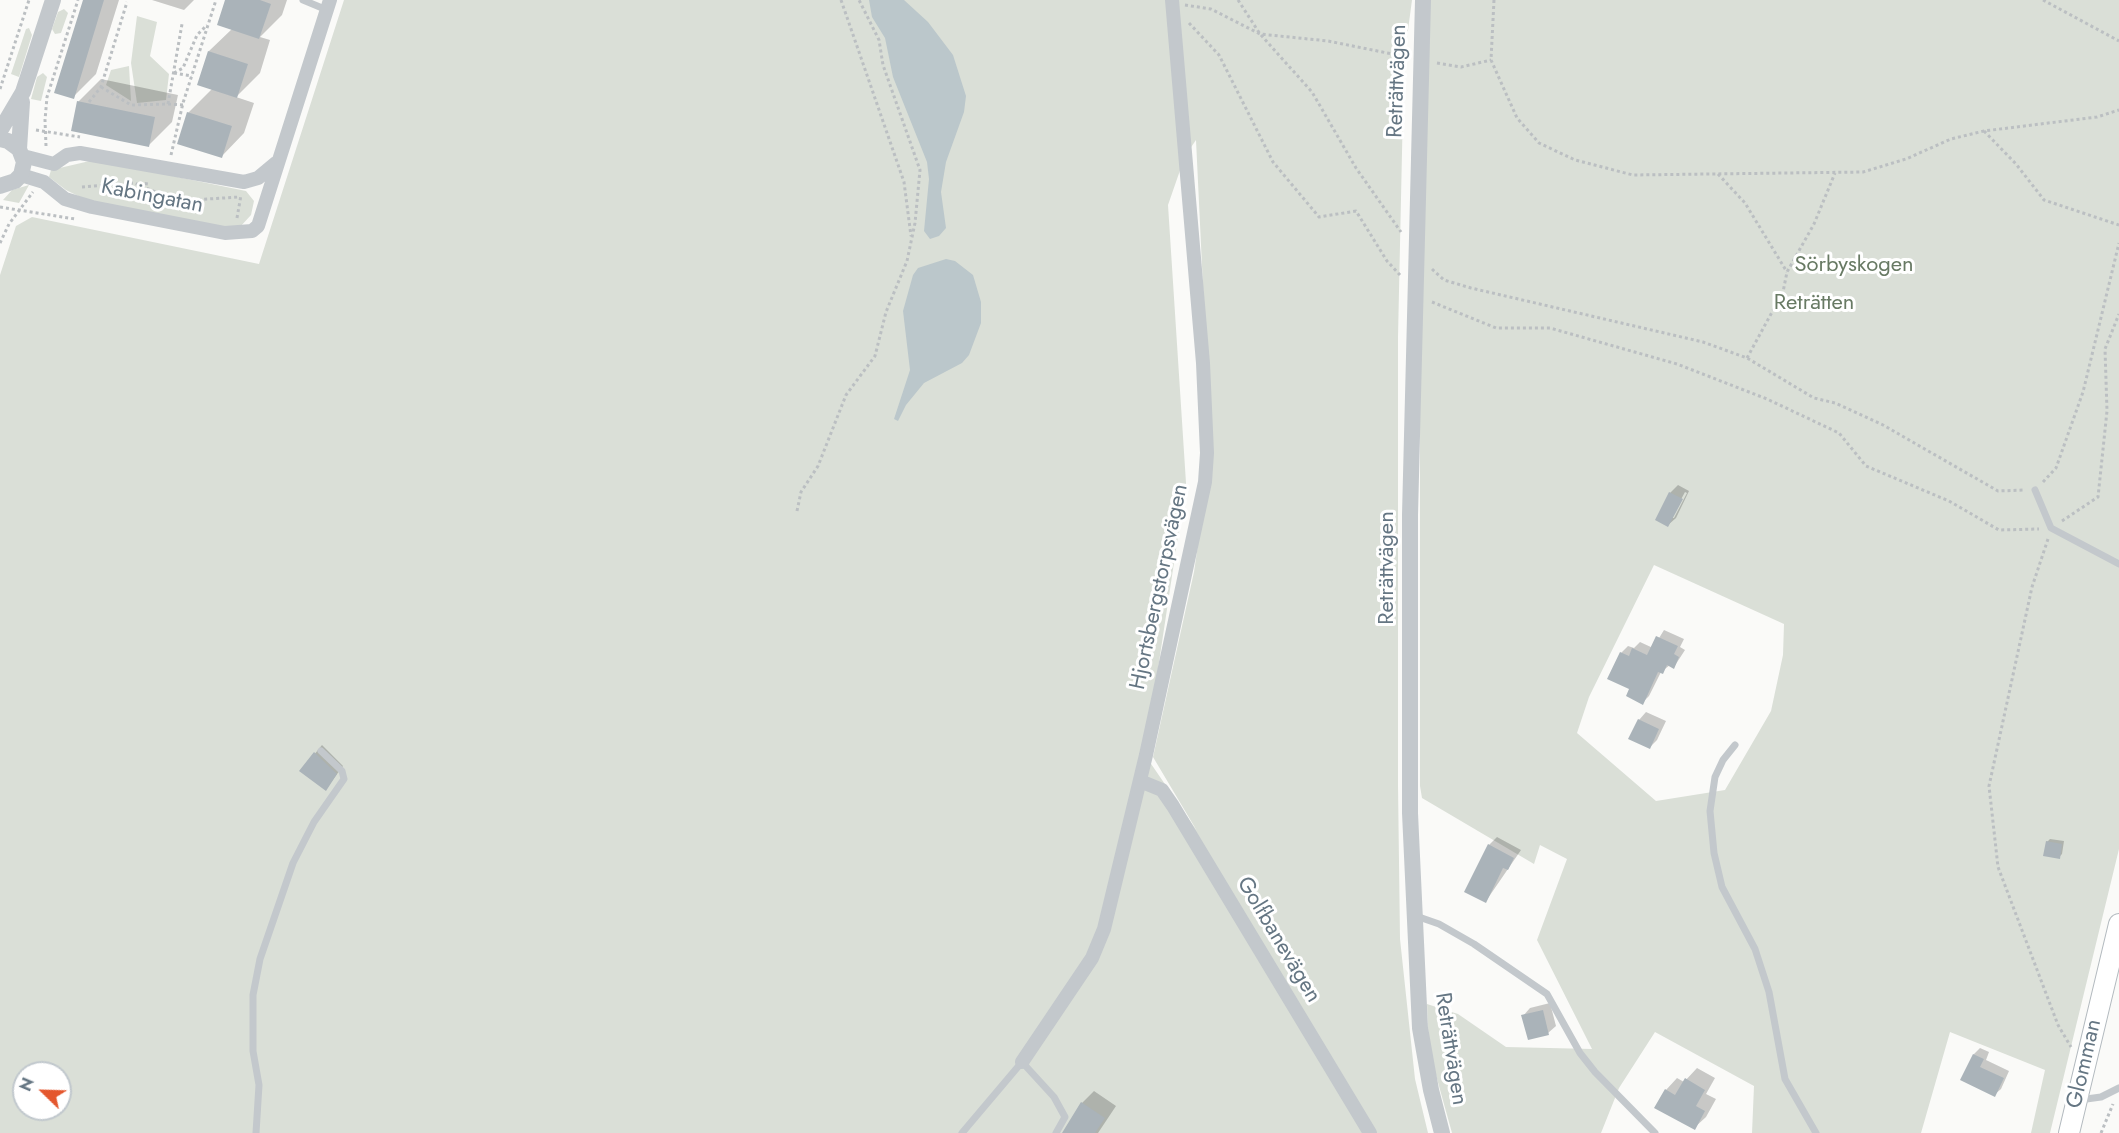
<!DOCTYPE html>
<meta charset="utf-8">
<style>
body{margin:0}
#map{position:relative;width:2119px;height:1133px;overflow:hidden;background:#fafaf8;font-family:Jost,sans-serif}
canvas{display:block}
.north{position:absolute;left:12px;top:1061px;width:60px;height:60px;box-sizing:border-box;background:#fff;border:2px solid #c1c8cd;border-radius:50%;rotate:293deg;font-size:16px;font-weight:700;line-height:24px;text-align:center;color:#657683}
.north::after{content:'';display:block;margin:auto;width:21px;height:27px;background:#e4572e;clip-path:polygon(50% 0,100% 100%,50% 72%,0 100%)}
</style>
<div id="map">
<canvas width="2119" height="1133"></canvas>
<div class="north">N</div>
</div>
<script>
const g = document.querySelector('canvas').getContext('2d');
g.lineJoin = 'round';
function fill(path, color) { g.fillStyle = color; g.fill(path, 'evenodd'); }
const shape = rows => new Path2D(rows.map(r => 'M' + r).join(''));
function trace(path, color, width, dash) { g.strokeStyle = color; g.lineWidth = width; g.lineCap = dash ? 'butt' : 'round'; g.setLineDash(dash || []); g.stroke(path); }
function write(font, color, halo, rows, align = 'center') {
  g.font = font + ' Jost,sans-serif'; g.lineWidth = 6; g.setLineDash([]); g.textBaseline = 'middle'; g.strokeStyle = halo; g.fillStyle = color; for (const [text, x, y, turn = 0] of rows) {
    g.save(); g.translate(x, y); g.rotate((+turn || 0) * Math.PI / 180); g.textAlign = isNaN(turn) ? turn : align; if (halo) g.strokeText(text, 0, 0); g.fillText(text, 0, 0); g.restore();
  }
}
fill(shape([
 [344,0,1412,0,1404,60,1398,337,1398,785,1400,939,1415,1079,1428,1133,0,1133,0,275,16,226,32,217,259,264],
 [1196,140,1211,455,1194,572,1153,757,1197,831,1145,755,1186,483,1168,205,1185,156],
 [24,1073,60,1073,60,1109,24,1109],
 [1430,0,2119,0,2119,849,2050,1133,2031,1133,2045,1070,1950,1032,1921,1133,1752,1133,1754,1086,1655,1032,1619,1088,1601,1133,1452,1133,1429,1050,1427,1004,1458,1014,1506,1047,1592,1049,1537,940,1567,859,1540,845,1534,864,1422,798,1420,786,1420,333],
 [1654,565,1784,624,1783,655,1771,711,1725,790,1656,801,1577,733,1589,697],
 [64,9,68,13,61,33,55,34,52,29,58,12],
 [137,16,157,22,150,56,169,74,166,100,137,103,131,63],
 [29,28,32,35,19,77,11,74,26,29],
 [129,66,131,101,106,85,111,70],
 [43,73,47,77,41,101,31,99,37,77],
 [94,160,246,191,254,201,251,215,240,227,230,229,86,200,66,190,49,177,51,170],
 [29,185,19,203,3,200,12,190]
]), '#dadfd7');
fill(shape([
 [869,0,904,0,928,22,953,55,966,96,964,112,946,162,941,192,946,228,939,236,930,239,924,231,929,179,927,162,893,77,885,38,872,17],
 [946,259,955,261,973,275,981,302,981,323,969,355,962,363,924,383,906,405,898,421,894,419,910,370,903,311,913,275,918,268]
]), '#bbc7cb');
fill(shape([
 [84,0,119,0,96,74,73,97],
 [152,0,194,0,184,10],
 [226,0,287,0,282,15,260,37,270,40,260,73,236,97,254,103,244,133,221,157,188,113,212,89,209,51,232,29],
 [101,79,178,95,172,122,149,145,78,102],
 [1678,485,1689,491,1676,518,1668,525,1670,493],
 [1685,492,1687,493,1674,518,1671,518],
 [1664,630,1684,639,1680,647,1685,650,1674,667,1670,665,1661,672,1649,696,1642,703,1631,689,1621,653,1628,646,1634,648,1640,642,1653,648],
 [1646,712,1666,721,1657,740,1650,747,1639,720],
 [322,745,343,766,326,789,301,771],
 [1497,837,1521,850,1486,901,1489,845],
 [2050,839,2064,841,2062,854,2059,857,2047,842],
 [1550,1003,1556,1026,1548,1033,1523,1016,1530,1008],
 [1980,1048,1989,1052,1986,1060,2009,1071,2001,1089,1994,1095,1962,1079,1974,1054],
 [1697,1068,1715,1078,1706,1094,1716,1099,1706,1117,1694,1128,1666,1090,1677,1078,1684,1082],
 [1094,1091,1116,1106,1098,1133,1066,1133,1082,1103]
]), '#0003');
fill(shape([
 [83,0,104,0,74,99,54,93],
 [225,0,260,0,271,4,259,39,217,25],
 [208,51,248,64,237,98,197,85],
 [77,101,155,117,149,147,71,131],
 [187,112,232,126,222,158,177,144],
 [1669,492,1683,499,1668,527,1655,520],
 [1656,636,1678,646,1674,654,1679,657,1674,669,1667,665,1663,674,1658,672,1643,705,1626,696,1629,689,1607,679,1620,652,1629,656,1632,648,1647,655],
 [1638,719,1659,729,1650,749,1628,739],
 [314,752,337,774,326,791,299,771],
 [2046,841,2062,844,2060,859,2043,856],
 [1488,844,1514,858,1508,870,1503,868,1486,903,1464,892],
 [1543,1010,1549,1035,1528,1040,1521,1015],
 [1973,1054,1984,1059,1980,1067,2004,1078,1995,1097,1960,1080],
 [1685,1078,1705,1090,1696,1106,1705,1111,1695,1130,1654,1108,1665,1089,1675,1095],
 [1081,1102,1105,1118,1095,1133,1062,1133]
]), '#aab3b9');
const secondary = shape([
 [2069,1133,2119,924]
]);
trace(secondary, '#b3babf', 22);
trace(shape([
 [841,0,904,182,911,236],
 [1238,0,1260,34,1312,92,1356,168,1401,232],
 [1494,0,1491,60,1517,118,1539,143,1575,160,1633,175,1863,172,1906,159,1951,139,1984,131,2097,117,2119,110],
 [2043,0,2119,41],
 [1185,5,1211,9,1260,34,1328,41,1407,57],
 [1189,23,1219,55,1273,162,1319,217,1356,211,1387,261,1400,275],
 [1437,63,1461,67,1491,60],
 [174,73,183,68,197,35,207,25],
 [174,73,192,76],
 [101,87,131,105,168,104,182,24],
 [0,89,29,0],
 [89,102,101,87,127,2],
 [168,104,183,105],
 [36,130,80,137],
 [1984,131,2016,164,2044,200,2119,225],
 [46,146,45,120,47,97,78,0],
 [171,155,183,103,216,0],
 [1718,174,1745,203,1787,272],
 [82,187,134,183,177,201,239,197],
 [143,203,147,180],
 [0,207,75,219],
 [237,218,241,195],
 [0,243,9,224,33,192],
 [1432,269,1444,280,1471,288,1703,342,1747,358,1814,398,1835,403,1883,425,1998,491,2025,490],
 [1432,302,1496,328,1550,328,1677,364,1767,399,1839,433,1866,466,1949,501,1999,530,2039,529],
 [1747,358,1783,292,1787,272,1814,224,1835,173],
 [2043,482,2056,468,2083,392,2119,243],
 [797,511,801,492,818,466,846,395,875,356,886,312,907,261,915,223,920,170,883,65,879,40,859,0],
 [2062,521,2098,497,2107,411,2105,349,2119,314],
 [2048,539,2032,587,1989,786,1998,867,2058,1025,2071,1047],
 [2101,1133,2113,1104]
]), '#bbbfc2', 3, [3, 3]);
trace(shape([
 [303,0,327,10],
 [2035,490,2051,528,2119,564],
 [1735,745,1723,760,1715,777,1710,811,1714,853,1722,887,1755,949,1769,992,1785,1079,1816,1133],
 [1416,916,1439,924,1474,944,1547,994,1580,1053,1595,1072,1655,1133],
 [2079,1100,2101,1097,2119,1088],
 [256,1133,259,1085,253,1051,253,995,260,959,293,863,314,822,344,779,342,771,321,751],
 [962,1133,1022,1062,1054,1097,1065,1117,1056,1133]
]), '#c3c8cc', 7);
trace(shape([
 [23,156,54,164,67,155,80,153,244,182,258,178,276,163],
 [21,175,44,182,65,199,92,207,225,233,252,231,258,226,330,0],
 [1140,781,1162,790,1173,806,1370,1133],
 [1022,1062,1092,958,1104,929,1146,755,1205,482,1207,453,1203,363,1172,0]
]), '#c3c8cc', 14);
trace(shape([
 [1423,0,1410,515,1410,813,1420,1028,1431,1090,1442,1133],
 [0,131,23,92,53,0],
 [0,139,8,141,19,149,24,162,21,175,15,181,0,186],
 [19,149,22,102]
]), '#c3c8cc', 16);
trace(secondary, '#fff', 20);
write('22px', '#657683', '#fff', [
 ["Reträttvägen",1398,81,-88],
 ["Kabingatan",152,197,11],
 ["Reträttvägen",1388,568,-90],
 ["Hjortsbergstorpsvägen",1160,587,-78],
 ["Golfbanevägen",1278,940,59],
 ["Reträttvägen",1450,1049,81],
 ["Glomman",2085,1064,-77]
]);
write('22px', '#687a64', '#fff', [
 ["Sörbyskogen",1854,266],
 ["Reträtten",1814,304]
]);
</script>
